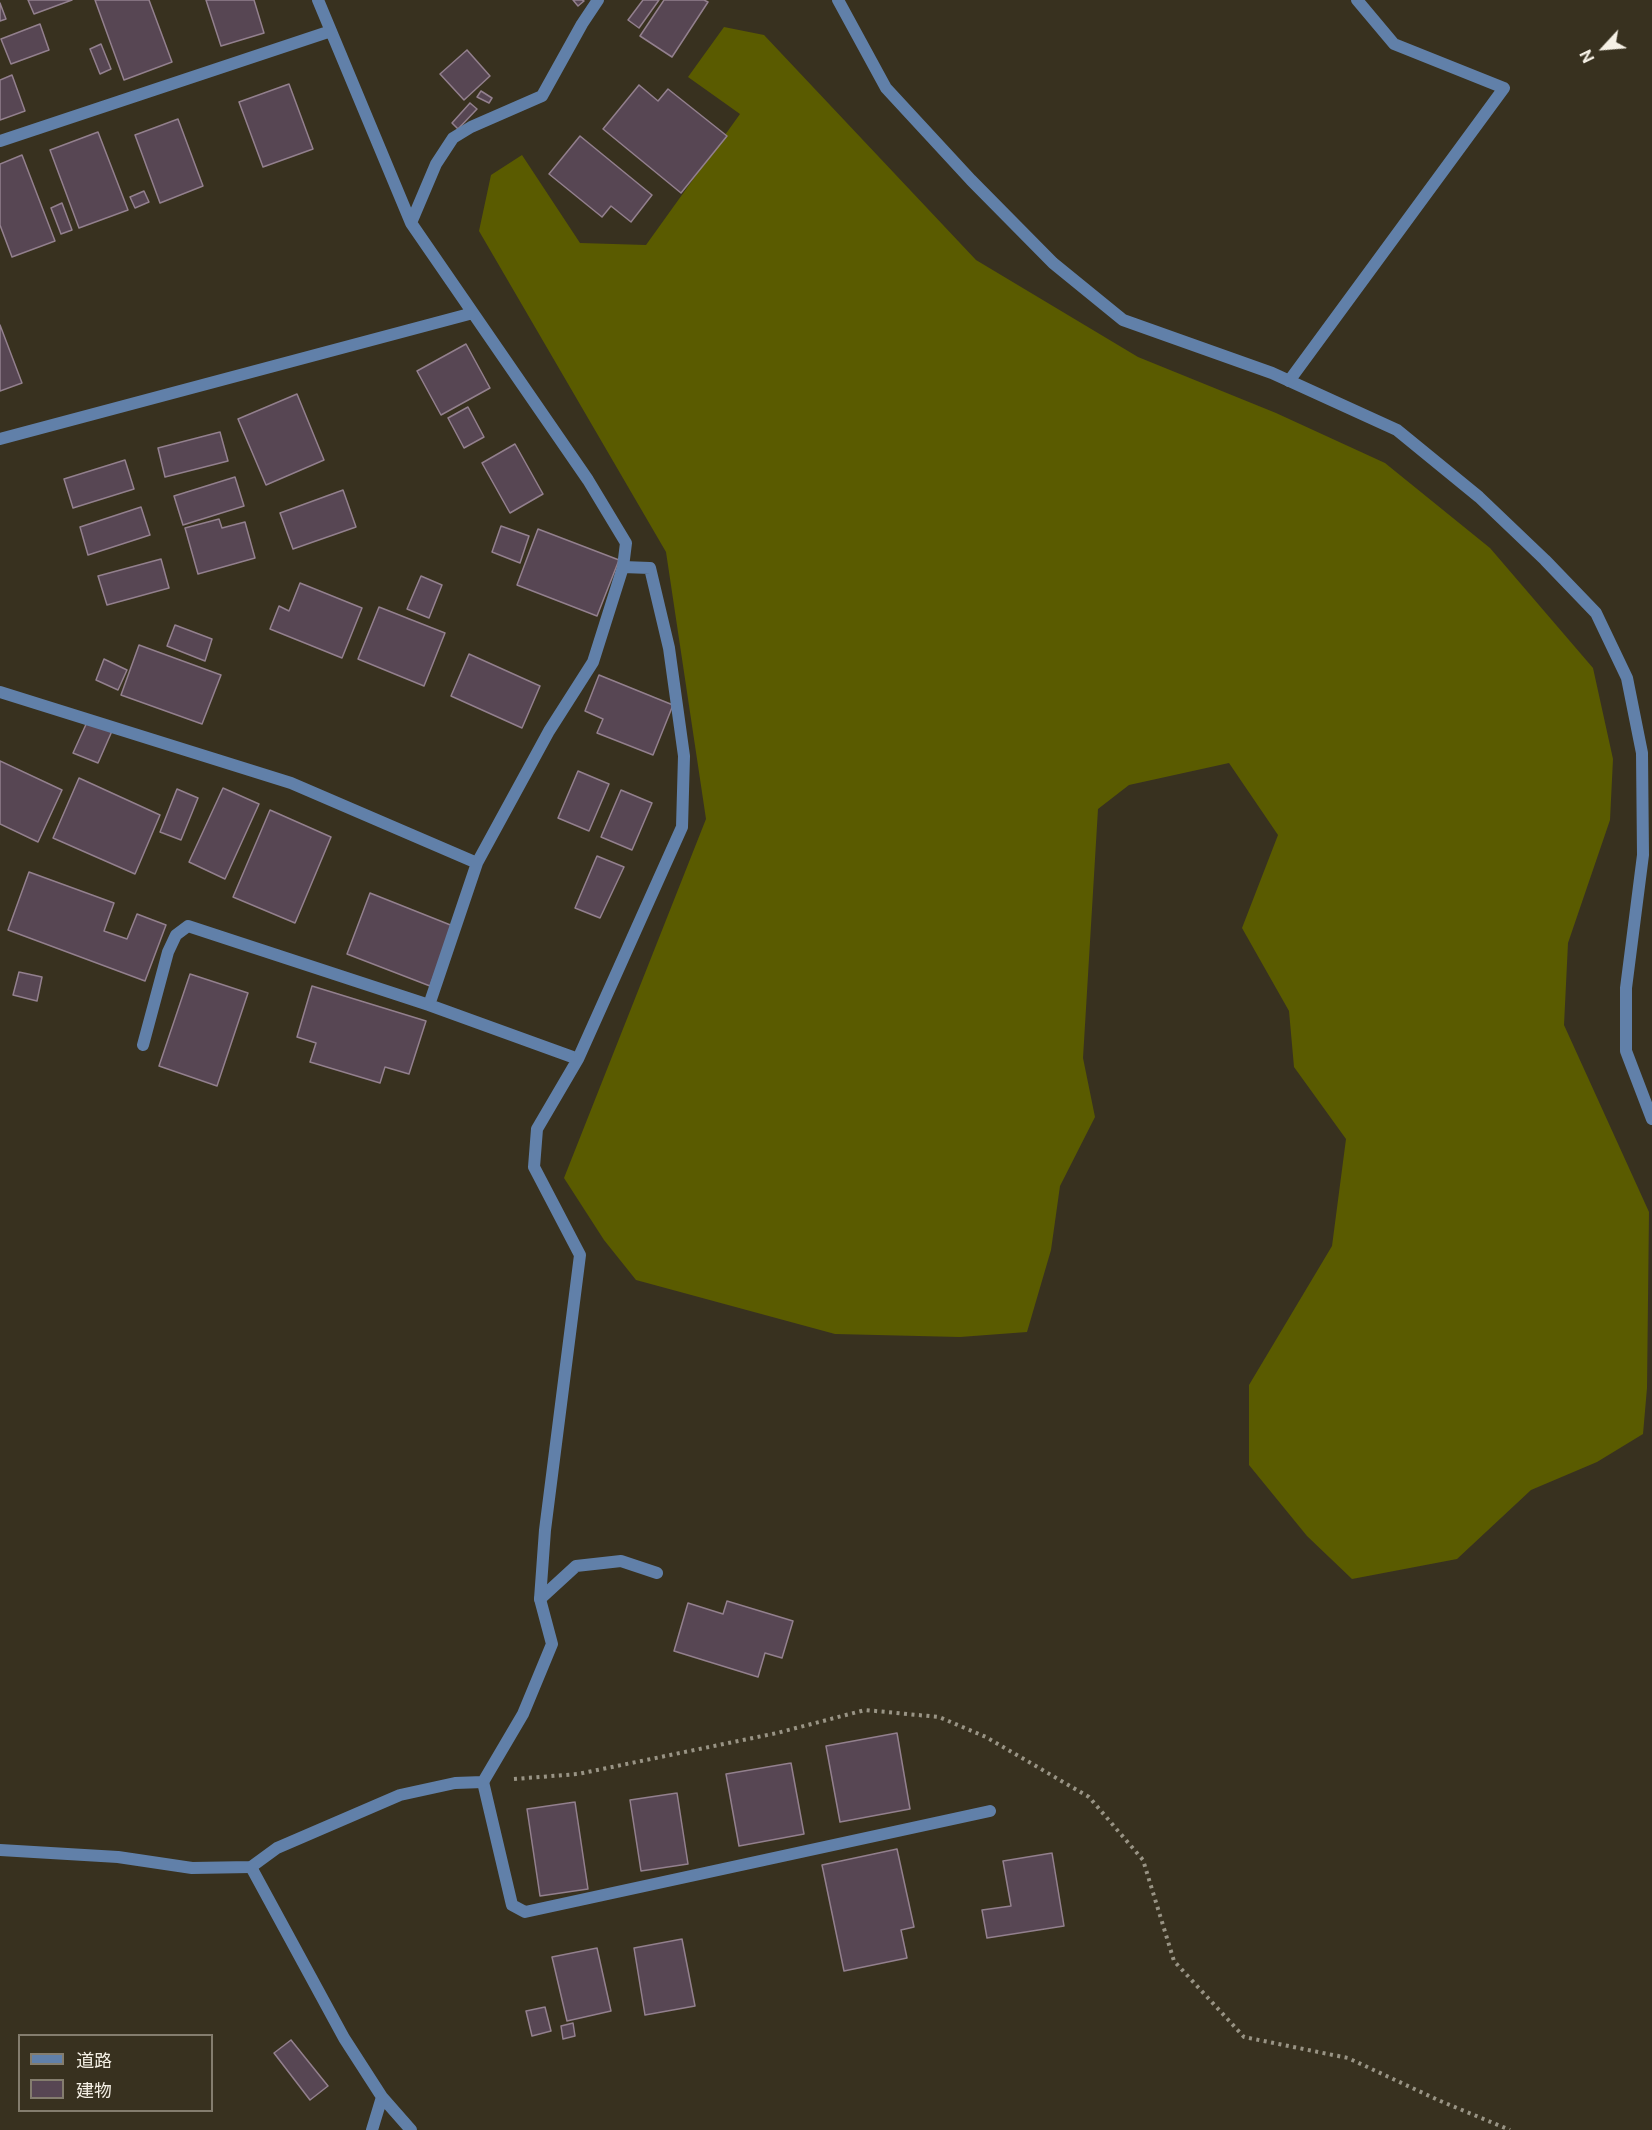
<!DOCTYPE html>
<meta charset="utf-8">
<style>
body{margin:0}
#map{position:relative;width:1652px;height:2130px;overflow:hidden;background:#38311f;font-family:"Public Sans","Noto Sans JP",sans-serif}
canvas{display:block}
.legend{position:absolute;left:18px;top:2034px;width:195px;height:78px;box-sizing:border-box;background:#38311f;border:2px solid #847d6e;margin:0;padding:8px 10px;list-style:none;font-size:18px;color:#f5f0e5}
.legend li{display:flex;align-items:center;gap:12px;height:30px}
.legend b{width:30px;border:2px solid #847d6e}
.north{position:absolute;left:1574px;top:18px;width:60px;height:60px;-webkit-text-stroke:4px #38311f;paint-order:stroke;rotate:244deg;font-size:16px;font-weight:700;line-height:24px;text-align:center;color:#f5f0e5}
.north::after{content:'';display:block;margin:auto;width:21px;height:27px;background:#f5f0e5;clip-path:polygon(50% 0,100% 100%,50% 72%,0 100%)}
</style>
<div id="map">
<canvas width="1652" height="2130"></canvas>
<ul class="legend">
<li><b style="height:8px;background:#6180a9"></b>道路</li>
<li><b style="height:16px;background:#574653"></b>建物</li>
</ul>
<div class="north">N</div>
</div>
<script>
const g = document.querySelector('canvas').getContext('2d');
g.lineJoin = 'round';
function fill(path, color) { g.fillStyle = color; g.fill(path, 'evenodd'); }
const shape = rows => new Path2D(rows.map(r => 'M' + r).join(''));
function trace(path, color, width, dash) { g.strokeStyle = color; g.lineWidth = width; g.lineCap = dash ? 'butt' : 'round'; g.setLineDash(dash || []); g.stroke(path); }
fill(shape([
 [724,27,764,35,976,260,1138,357,1276,413,1385,463,1490,548,1593,668,1613,759,1610,820,1568,943,1564,1025,1649,1212,1647,1388,1643,1434,1597,1462,1531,1490,1457,1559,1352,1579,1307,1536,1249,1465,1249,1385,1332,1246,1346,1139,1294,1067,1289,1011,1242,928,1278,835,1229,763,1129,785,1098,809,1083,1058,1095,1117,1060,1186,1051,1250,1027,1332,960,1337,835,1334,636,1280,604,1240,564,1178,706,819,666,552,479,231,491,175,522,155,580,243,646,245,740,114,688,77]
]), '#5a5b00');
const building = shape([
 [28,0,72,0,34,14,28,0],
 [95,0,149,0,172,62,124,80,95,0],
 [206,0,254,0,264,33,221,46,206,0],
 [573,0,582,0,584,1,578,6,573,0],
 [643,0,659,0,639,28,628,20,643,0],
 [664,0,704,0,708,2,672,57,640,36,664,0],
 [0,3,6,19,0,21,0,3],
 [40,24,49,50,11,64,1,39,40,24],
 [101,44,111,69,100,74,90,49,101,44],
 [467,50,490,76,464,100,440,74,467,50],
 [12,75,25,111,0,120,0,80,12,75],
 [289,84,313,149,263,167,239,102,289,84],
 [639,85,658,101,668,89,727,136,681,193,603,129,639,85],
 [481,91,492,98,489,103,477,97,481,91],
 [470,103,477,109,458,129,452,123,470,103],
 [178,119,203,186,160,203,135,135,178,119],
 [98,132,128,210,79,228,50,150,98,132],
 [580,136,652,195,631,222,611,206,602,217,549,174,580,136],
 [22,155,55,241,12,257,0,225,0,164,22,155],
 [144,191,149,202,135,208,130,197,144,191],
 [62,203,72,230,61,234,51,208,62,203],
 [0,325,22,383,0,391,0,325],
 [466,344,490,388,441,415,417,371,466,344],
 [297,394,324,460,266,485,238,419,297,394],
 [468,407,484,437,464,448,448,418,468,407],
 [220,432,228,461,165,477,158,448,220,432],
 [515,444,543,494,510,513,482,463,515,444],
 [125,460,134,489,73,508,64,479,125,460],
 [235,477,244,506,183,525,174,496,235,477],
 [343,490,356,527,293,549,280,513,343,490],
 [141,507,150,535,88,555,80,527,141,507],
 [219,519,222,528,245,522,255,558,198,574,185,528,219,519],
 [501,526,529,536,520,563,492,552,501,526],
 [538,529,619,560,597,616,517,585,538,529],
 [161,559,169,588,107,605,98,576,161,559],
 [421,576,442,585,429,618,407,609,421,576],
 [300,583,362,608,342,658,270,629,279,606,289,611,300,583],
 [379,607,445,633,424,686,358,659,379,607],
 [175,625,212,639,205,661,167,646,175,625],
 [139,645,221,675,202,724,121,695,139,645],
 [469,654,540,686,522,728,451,696,469,654],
 [104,659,127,670,118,690,96,680,104,659],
 [599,675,673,705,653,755,597,733,603,719,585,711,599,675],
 [88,720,112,731,98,763,73,753,88,720],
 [0,761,62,790,38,842,0,824,0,761],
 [578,771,609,784,589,831,558,818,578,771],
 [79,778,160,815,135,874,53,838,79,778],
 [223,788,259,804,225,879,189,862,223,788],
 [177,789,198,798,181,840,160,832,177,789],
 [621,790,652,803,632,850,601,837,621,790],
 [270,810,331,837,295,923,233,897,270,810],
 [597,856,624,867,600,918,575,908,597,856],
 [29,872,114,903,104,931,127,939,137,914,166,925,145,981,8,930,29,872],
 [370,893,453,926,430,986,347,954,370,893],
 [19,972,42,977,37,1001,13,995,19,972],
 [190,974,248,993,217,1086,159,1066,190,974],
 [312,986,426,1021,409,1074,385,1067,380,1083,310,1062,316,1043,297,1037,312,986],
 [727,1601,793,1621,782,1658,765,1653,758,1677,674,1651,688,1603,723,1614,727,1601],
 [897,1733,910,1809,840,1822,826,1746,897,1733],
 [791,1763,804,1834,739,1846,726,1774,791,1763],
 [677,1793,688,1864,641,1871,630,1800,677,1793],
 [575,1802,588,1889,540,1896,527,1809,575,1802],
 [897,1849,914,1927,901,1930,907,1958,844,1971,822,1865,897,1849],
 [1052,1853,1064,1926,987,1938,982,1910,1011,1906,1003,1861,1052,1853],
 [682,1939,695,2006,645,2015,634,1948,682,1939],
 [597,1948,611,2011,567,2021,552,1957,597,1948],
 [545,2007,551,2031,532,2036,526,2011,545,2007],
 [573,2023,575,2036,563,2039,561,2026,573,2023],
 [291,2040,328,2086,310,2100,274,2053,291,2040]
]);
fill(building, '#574653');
trace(building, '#93808e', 1.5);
trace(shape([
 [514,1779,578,1774,777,1733,865,1710,939,1717,986,1737,1089,1797,1143,1860,1174,1961,1244,2037,1348,2058,1438,2100,1510,2130]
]), '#999485', 4, [3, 4.5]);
trace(shape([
 [1289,381,1504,88,1394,44,1357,0],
 [540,1599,576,1566,621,1561,657,1573],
 [483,1782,512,1905,525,1912,990,1811],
 [251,1867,344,2038,382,2097,411,2130],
 [372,2130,382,2097]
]), '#6180a9', 12);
trace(shape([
 [318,0,411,223,588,480,626,543,623,567,593,662,549,731,477,863,429,1005],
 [838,0,886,88,971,180,1053,263,1123,320,1272,373,1397,430,1479,497,1545,560,1596,613,1627,678,1642,753,1643,855,1626,988,1626,1051,1652,1119],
 [0,141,331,31],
 [411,223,436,164,453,138,471,127,542,96,582,24,598,0],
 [0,439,473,313],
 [0,692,291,783,477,863],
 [578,1059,682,827,684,756,669,648,650,568,623,567],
 [0,1850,118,1857,192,1868,251,1867,277,1848,400,1795,455,1783,483,1782,523,1714,552,1644,540,1599,545,1530,580,1255,534,1167,537,1129,578,1059,429,1005,188,926,176,935,168,952,143,1045]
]), '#6180a9', 12);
</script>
